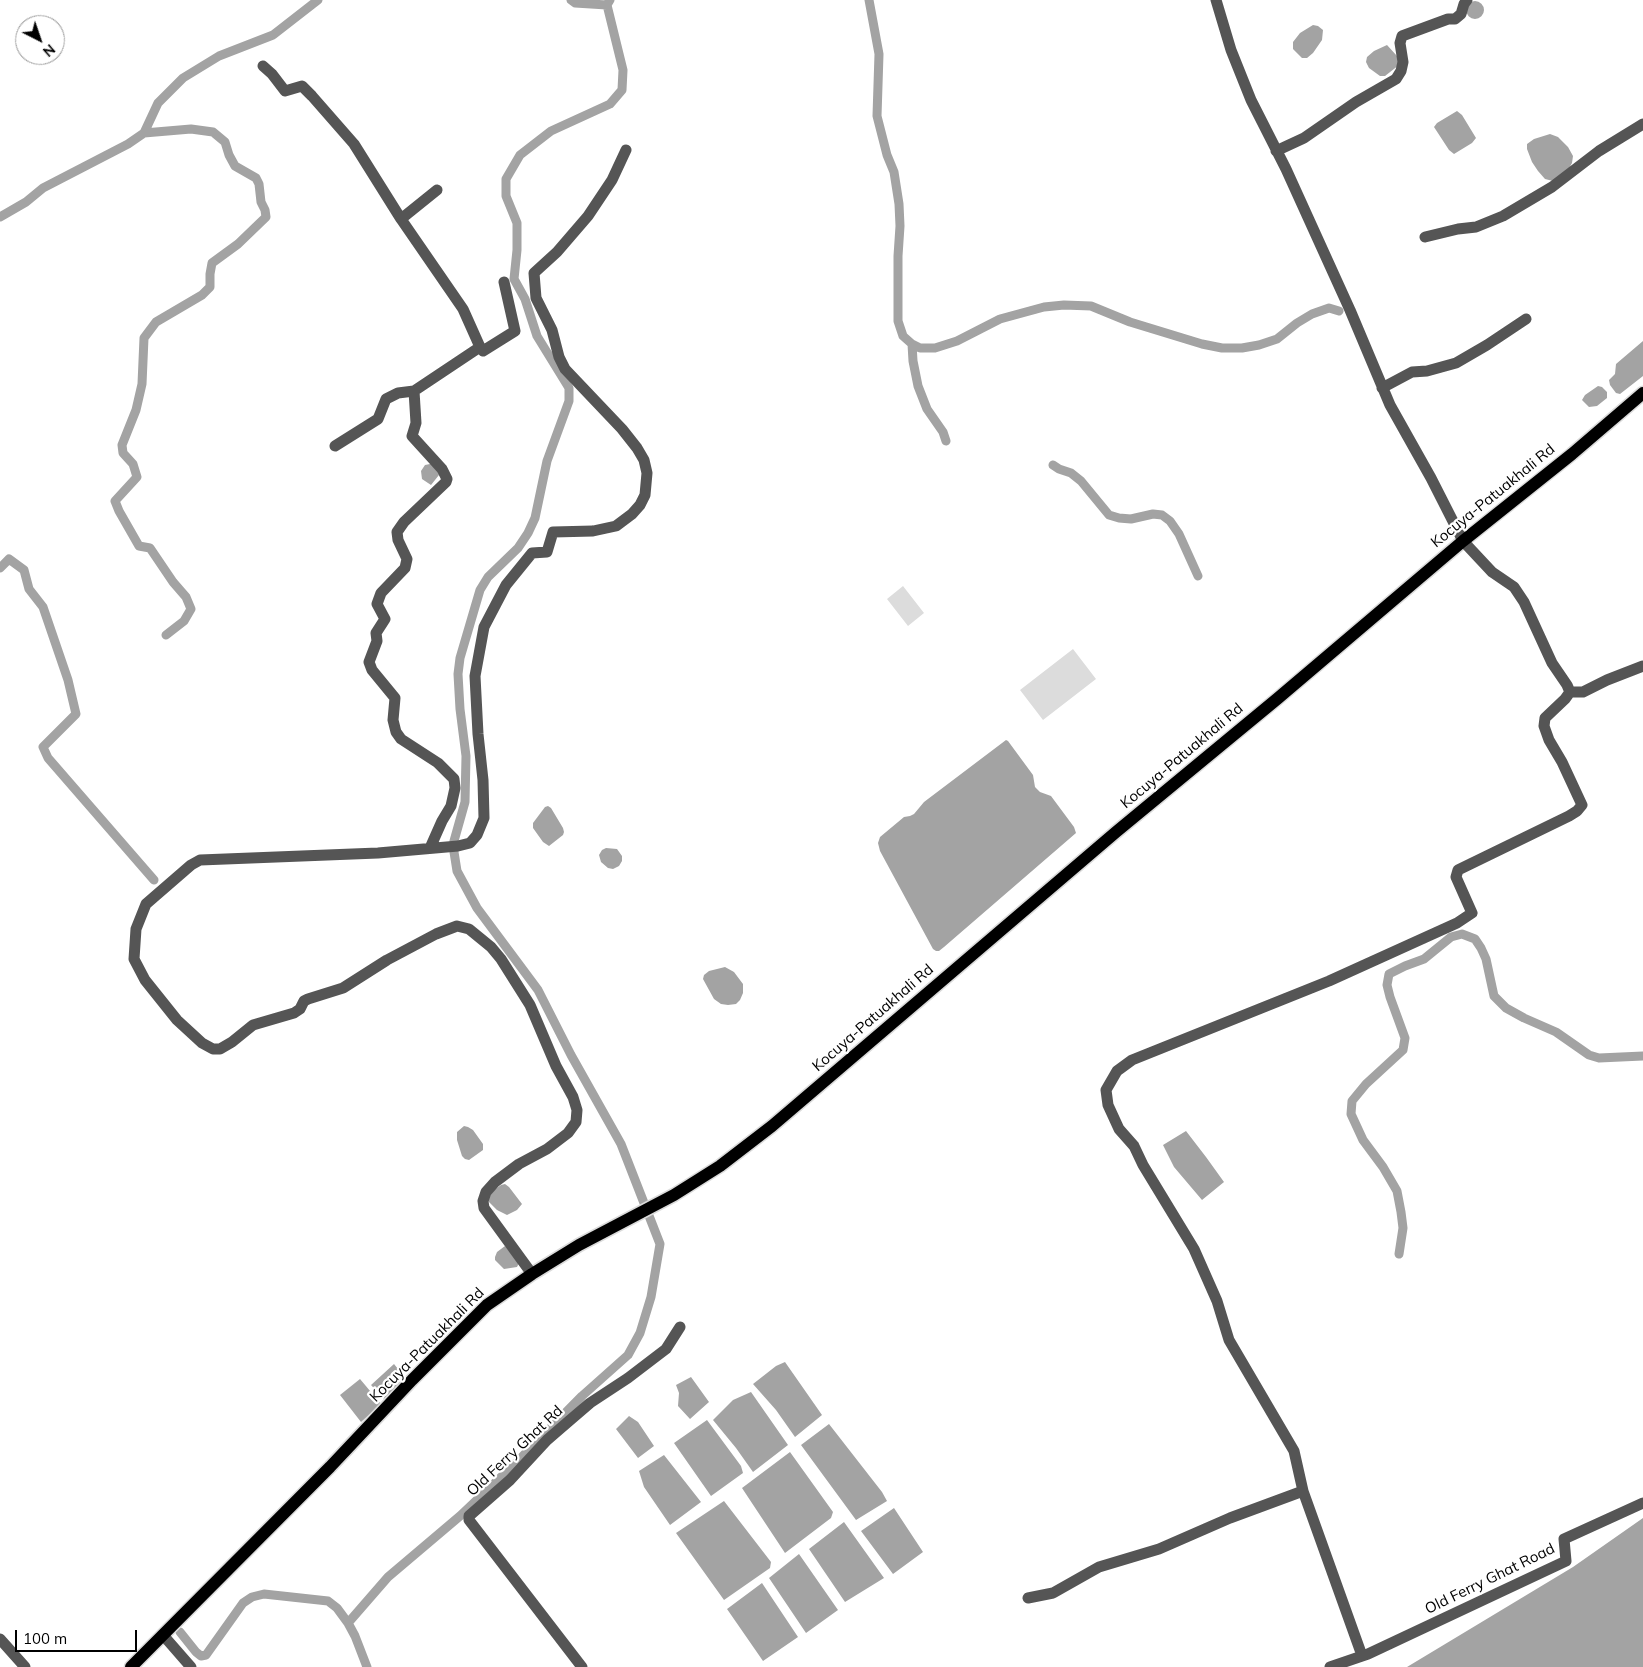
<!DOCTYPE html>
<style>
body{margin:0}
#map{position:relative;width:1643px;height:1667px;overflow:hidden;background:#fff;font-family:Mulish,sans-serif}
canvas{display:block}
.north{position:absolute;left:15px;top:15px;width:50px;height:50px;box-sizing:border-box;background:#fff;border:1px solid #999;border-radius:50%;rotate:139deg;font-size:14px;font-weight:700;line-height:20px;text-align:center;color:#000}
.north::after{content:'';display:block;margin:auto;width:18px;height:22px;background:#000;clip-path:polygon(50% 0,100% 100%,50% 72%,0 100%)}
.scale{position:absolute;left:15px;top:1630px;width:122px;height:22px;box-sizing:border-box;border:2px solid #000;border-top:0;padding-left:6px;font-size:15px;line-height:18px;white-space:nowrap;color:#000;-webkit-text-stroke:4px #fff;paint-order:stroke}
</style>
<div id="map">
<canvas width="1643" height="1667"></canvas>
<div class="north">N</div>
<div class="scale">100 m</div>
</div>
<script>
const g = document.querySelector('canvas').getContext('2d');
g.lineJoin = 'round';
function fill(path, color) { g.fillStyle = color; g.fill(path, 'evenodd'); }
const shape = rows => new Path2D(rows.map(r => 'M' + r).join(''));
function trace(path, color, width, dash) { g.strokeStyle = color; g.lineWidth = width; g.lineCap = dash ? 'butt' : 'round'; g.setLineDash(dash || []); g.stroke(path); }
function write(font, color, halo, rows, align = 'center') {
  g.font = font + ' Mulish,sans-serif'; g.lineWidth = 4.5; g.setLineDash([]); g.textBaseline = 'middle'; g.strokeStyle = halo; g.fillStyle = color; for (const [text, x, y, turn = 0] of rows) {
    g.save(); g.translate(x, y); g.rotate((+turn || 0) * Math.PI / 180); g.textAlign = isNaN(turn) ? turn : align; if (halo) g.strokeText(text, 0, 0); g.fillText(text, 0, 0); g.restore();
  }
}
fill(shape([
 [903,586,924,613,908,626,887,599],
 [1073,649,1096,679,1043,720,1020,690]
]), '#dcdcdc');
fill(shape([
 '1466 10a9 9 0 1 1 18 0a9 9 0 1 1-18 0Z',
 [1313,25,1318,26,1323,30,1322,40,1313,53,1307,58,1302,58,1293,49,1293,42,1300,33],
 [1387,45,1397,56,1399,65,1385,76,1380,76,1369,68,1366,62,1367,57,1374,51],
 [1457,111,1462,115,1476,138,1472,143,1454,154,1449,150,1434,127,1437,123],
 [1550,134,1558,137,1568,147,1573,156,1572,163,1568,170,1553,181,1545,179,1538,171,1532,162,1527,149,1527,144,1534,139],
 [1643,341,1643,376,1620,394,1616,393,1610,385,1609,380,1615,374,1616,364],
 [1598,386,1602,387,1607,392,1607,398,1597,406,1589,407,1582,400,1585,395],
 [435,463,439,475,431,485,422,479,421,471,425,465],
 [1006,740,1008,741,1033,775,1035,787,1040,792,1051,796,1074,827,1076,833,944,947,939,951,936,951,933,949,880,851,878,843,880,837,904,817,910,816,914,814,924,802],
 [548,806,551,808,563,828,564,832,563,835,549,846,543,842,533,828,533,823,545,807],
 [606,848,617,849,622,856,622,861,619,866,613,869,608,868,601,862,599,855,602,850],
 [725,967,734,972,743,984,743,993,740,1000,736,1004,728,1005,721,1004,714,999,703,979,704,975,709,971],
 [464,1126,468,1127,473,1130,483,1144,483,1150,469,1160,465,1159,462,1156,457,1140,457,1132],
 [1186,1131,1206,1157,1224,1182,1202,1200,1174,1167,1163,1145],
 [505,1184,509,1187,522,1204,517,1210,507,1215,497,1210,488,1201,489,1194,501,1185],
 [505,1246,519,1263,517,1267,504,1269,495,1260,495,1257,497,1252],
 [785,1362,822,1415,795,1437,776,1410,753,1384,776,1366],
 [394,1364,406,1379,384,1399,371,1385],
 [691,1377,709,1402,690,1419,678,1406,679,1393,676,1385],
 [360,1379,381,1404,361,1422,340,1395],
 [751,1392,788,1445,753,1472,736,1448,713,1420,733,1400],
 [629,1416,638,1422,654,1446,638,1458,616,1429],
 [707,1420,741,1466,743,1473,711,1496,674,1443],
 [829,1424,882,1492,887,1501,856,1520,801,1445],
 [790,1452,833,1512,831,1518,785,1553,742,1488],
 [664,1455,701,1502,670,1525,644,1487,639,1471],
 [724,1501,771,1562,770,1568,724,1600,676,1533],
 [894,1508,923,1552,893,1574,861,1531],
 [1643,1518,1643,1667,1407,1667,1573,1567],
 [844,1522,884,1578,845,1602,809,1549],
 [799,1554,838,1610,806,1633,769,1578],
 [762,1583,798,1637,763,1661,727,1609]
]), '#a3a3a3');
trace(shape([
 [571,0,575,3,607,5],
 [869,0,879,54,877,116,887,155,894,172,899,204,900,226,898,256,898,321,903,336,912,344,920,348,935,348,957,341,1000,319,1044,307,1064,305,1091,306,1130,322,1202,344,1222,348,1242,348,1259,345,1277,339,1297,323,1312,314,1329,308,1339,311],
 [144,133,158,103,183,78,219,56,273,35,318,0],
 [0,217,26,202,43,188,128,144,144,133,191,129,213,132,225,142,229,155,235,166,256,178,259,184,261,202,265,210,266,217,238,244,212,263,210,274,210,287,202,295,156,322,144,338,142,384,136,410,122,445,123,453,133,464,137,477,115,501,119,511,139,546,150,548,173,582,186,597,191,609,184,621,166,635],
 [912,344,913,361,918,386,927,409,943,432,946,441],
 [1053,465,1059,469,1071,473,1081,481,1109,515,1119,518,1131,519,1153,514,1162,515,1170,521,1179,534,1198,576],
 [0,568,9,559,24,570,29,589,43,607,68,680,76,714,43,747,48,758,154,880],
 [1399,1254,1403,1228,1401,1212,1397,1191,1383,1167,1363,1140,1351,1114,1352,1101,1366,1084,1403,1050,1405,1038,1390,997,1387,985,1389,974,1405,966,1424,959,1451,937,1462,934,1475,939,1481,948,1486,959,1494,996,1506,1008,1524,1018,1556,1032,1589,1055,1599,1058,1643,1056],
 [180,1632,196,1652,201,1656,206,1655,243,1603,252,1597,264,1594,328,1601,337,1608,348,1623],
 [367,1667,355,1636,348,1623,388,1577,460,1516,518,1461,582,1396,628,1355,640,1333,651,1297,660,1244,621,1144,571,1055,538,990,477,908,457,871,454,852,454,841,465,802,466,756,460,709,458,674,460,658,480,590,488,577,518,548,528,533,535,518,547,461,569,401,569,388,537,336,525,299,514,279,517,250,517,223,506,196,506,179,520,155,551,131,610,104,622,90,623,70,607,5,610,0]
]), '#a3a3a3', 9);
const major = shape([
 [131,1667,330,1467,412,1380,487,1305,532,1274,579,1245,674,1195,720,1166,772,1126,1116,832,1277,699,1463,541,1572,454,1643,393]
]);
trace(major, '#dbdbdb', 15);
trace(shape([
 [1216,0,1231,50,1251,100,1286,169,1350,310,1390,405,1431,478,1463,541,1492,572,1514,587,1524,602,1552,663,1567,685,1570,692,1565,699,1545,718,1544,726,1549,740,1562,762,1582,805,1577,811,1569,816,1458,870,1456,877,1472,913,1457,923,1329,981,1132,1060,1117,1071,1106,1090,1108,1105,1119,1129,1134,1146,1143,1165,1194,1249,1217,1301,1229,1340,1294,1451,1303,1491],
 [263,66,272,74,285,91,302,86,312,96,354,144,401,219],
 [1276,151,1304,138,1356,102,1396,79,1401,71,1403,62,1400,43,1402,36,1448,19,1455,19,1461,14,1464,4,1467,0],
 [437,190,401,219,463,309,480,347],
 [1425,237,1458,229,1476,227,1503,216,1552,187,1599,151,1643,124],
 [1382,388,1412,372,1427,371,1456,363,1487,345,1526,319],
 [414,391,416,423,412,436,442,469,447,479,446,482,404,522,397,532,398,540,407,559,405,568,381,593,377,604,385,619,376,633,377,641,369,662,372,670,395,698,393,720,396,732,401,739,438,763,454,779,455,788,451,806,442,821,430,848],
 [335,446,378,419,386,399,398,393,414,391,480,347,483,351,515,331,504,282],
 [1570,692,1583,692,1607,680,1643,666],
 [532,1274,484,1208,483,1201,486,1192,495,1182,519,1164,547,1149,568,1133,576,1122,577,1110,573,1097,556,1066,530,1005,501,959,491,947,469,929,457,926,436,934,387,960,343,988,308,999,304,1001,300,1009,294,1013,253,1025,232,1042,220,1049,213,1049,202,1043,177,1020,145,980,134,959,136,929,146,904,191,865,200,860,378,853,458,846,470,843,477,835,484,818,483,780,478,734,475,676,484,627,506,585,532,553,547,552,553,532,593,531,616,526,632,514,640,505,645,495,647,473,644,460,637,448,622,429,565,369,559,357,552,330,536,298,534,273,557,252,588,216,612,180,626,150],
 [1028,1598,1053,1593,1099,1567,1159,1549,1230,1518,1303,1491,1360,1650],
 [163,1635,191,1667],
 [0,1639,25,1667],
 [582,1667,469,1520,469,1516,510,1480,547,1440,569,1421,590,1403,628,1378,666,1349,680,1327],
 [1330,1667,1368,1654,1566,1561,1564,1539,1643,1503]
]), '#555', 11);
trace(major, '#000', 12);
write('15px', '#000', '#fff', [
 ["Kocuya-Patuakhali Rd",1493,496,-39],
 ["Kocuya-Patuakhali Rd",1182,756,-40],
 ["Kocuya-Patuakhali Rd",873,1018,-41],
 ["Kocuya-Patuakhali Rd",427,1345,-45],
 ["Old Ferry Ghat Rd",515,1451,-43],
 ["Old Ferry Ghat Road",1490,1579,-26]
]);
</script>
